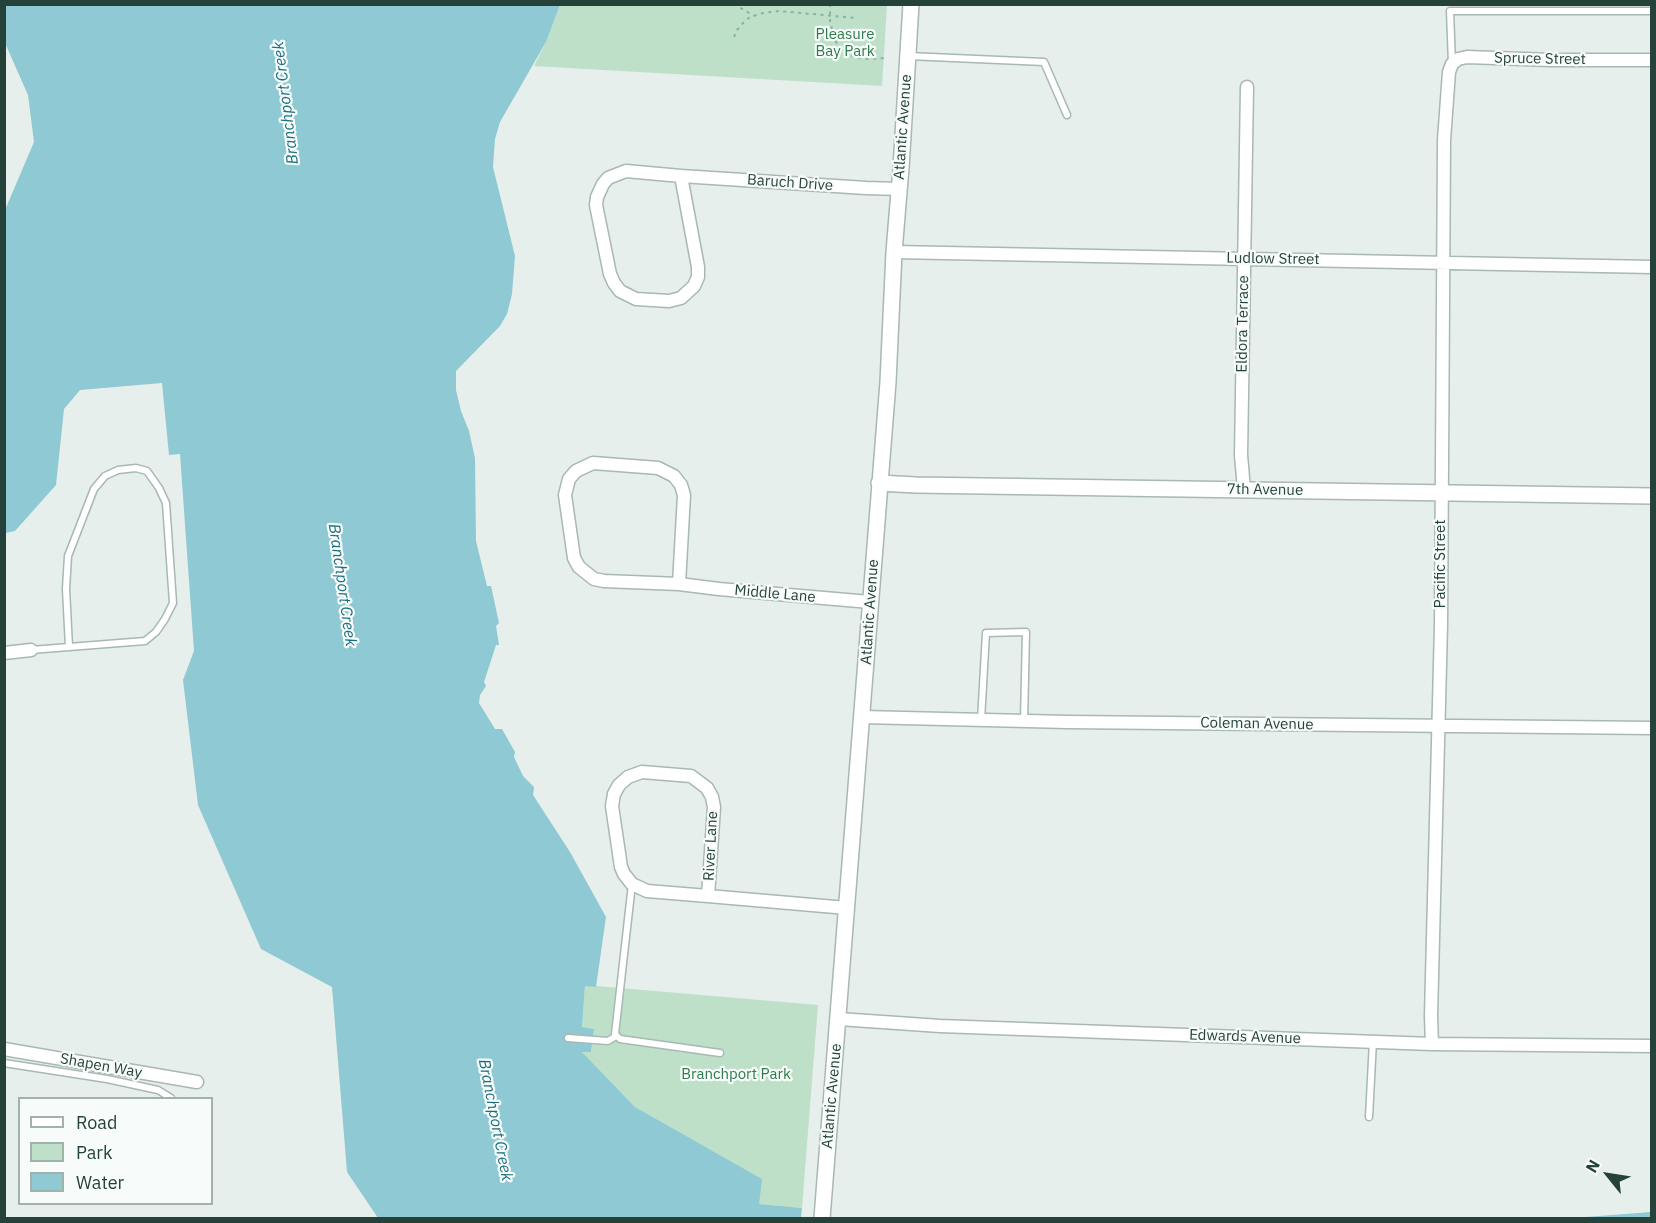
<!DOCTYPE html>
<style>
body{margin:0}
#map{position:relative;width:1656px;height:1223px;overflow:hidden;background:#e6efeb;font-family:"IBM Plex Sans",sans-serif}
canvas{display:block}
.frame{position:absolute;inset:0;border:6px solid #24423a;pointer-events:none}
.legend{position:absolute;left:18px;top:1097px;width:195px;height:108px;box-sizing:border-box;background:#f7fbf9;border:2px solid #a3b1ad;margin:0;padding:8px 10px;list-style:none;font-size:18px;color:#24423a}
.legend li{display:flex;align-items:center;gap:12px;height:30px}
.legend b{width:30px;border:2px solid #a3b1ad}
.north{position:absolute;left:1578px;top:1145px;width:60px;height:60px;-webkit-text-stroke:4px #f7fbf9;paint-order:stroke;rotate:300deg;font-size:16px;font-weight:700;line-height:24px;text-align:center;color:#24423a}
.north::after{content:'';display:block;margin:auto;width:21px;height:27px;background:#24423a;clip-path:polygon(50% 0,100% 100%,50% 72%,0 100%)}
</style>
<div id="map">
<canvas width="1656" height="1223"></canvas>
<div class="frame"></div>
<ul class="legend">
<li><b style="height:8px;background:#fff"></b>Road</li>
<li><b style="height:16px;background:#bfe0c8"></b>Park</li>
<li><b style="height:16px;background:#8ec9d4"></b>Water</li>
</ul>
<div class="north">N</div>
</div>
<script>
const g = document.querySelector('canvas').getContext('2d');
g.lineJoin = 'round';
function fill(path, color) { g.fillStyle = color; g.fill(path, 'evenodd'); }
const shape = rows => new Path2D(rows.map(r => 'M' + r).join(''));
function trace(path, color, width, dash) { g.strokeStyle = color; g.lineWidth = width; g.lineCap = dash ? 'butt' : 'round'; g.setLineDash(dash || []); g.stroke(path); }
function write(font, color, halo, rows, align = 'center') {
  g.font = font + ' "IBM Plex Sans",sans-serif'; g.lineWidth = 4.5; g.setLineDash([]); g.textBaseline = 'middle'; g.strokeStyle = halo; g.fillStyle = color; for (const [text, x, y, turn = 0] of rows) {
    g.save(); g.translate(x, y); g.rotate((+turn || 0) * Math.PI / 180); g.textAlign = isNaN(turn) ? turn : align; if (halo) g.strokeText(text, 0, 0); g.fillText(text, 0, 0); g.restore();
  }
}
fill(shape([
 [560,5,887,5,882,86,534,66,546,42],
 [585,985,818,1005,802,1208,758,1204,761,1179,635,1107,581,1051,591,1052,594,1029,582,1027]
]), '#bfe0c8');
fill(shape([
 [5,5,560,5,546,42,500,122,495,139,493,167,515,256,512,294,507,314,500,326,456,371,456,390,461,411,469,431,475,458,476,541,487,586,491,586,499,623,496,626,499,645,496,645,484,682,486,686,480,695,479,703,495,729,502,729,515,752,514,757,523,776,534,787,533,795,570,852,606,917,596,987,585,986,582,1027,594,1029,591,1052,582,1052,635,1107,762,1179,759,1204,802,1208,801,1218,378,1218,347,1172,332,987,261,949,198,805,183,680,194,651,180,454,169,455,162,383,80,390,64,409,56,485,15,531,5,533,5,210,34,142,28,95,5,43],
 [1651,1212,1651,1218,1573,1218]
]), '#8ec9d4');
const service = shape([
 [908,56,1044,62,1067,115],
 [1452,64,1450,11,1652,11],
 [31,650,145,641,156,632,165,619,173,603,166,503,159,488,147,471,136,468,118,470,105,476,94,489,68,556,66,589,69,647],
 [981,720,986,633,1026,632,1024,721],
 [632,884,615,1034,620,1039,720,1053],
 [568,1038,608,1041,616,1036],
 [4,1063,107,1079,158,1090,171,1098],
 [1369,1117,1373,1041]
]);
const minor = shape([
 [626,171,681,176,698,267,698,277,694,286,681,298,669,301,636,299,620,291,614,283,610,274,596,205,597,197,603,184,608,178,626,171],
 [681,176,866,188,899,189],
 [894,252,1652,267],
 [593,463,658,468,674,476,681,485,684,495,679,584,604,581,594,579,579,567,574,558,565,495,569,479,576,471,593,463],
 [1244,489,1241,455,1247,87],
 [679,584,719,589,870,602],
 [4,653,31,650],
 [862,717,1068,722,1652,728],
 [642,772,691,776,707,788,712,797,714,807,708,896,647,891,632,884,624,874,621,867,612,806,614,794,619,785,628,777,642,772],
 [708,896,847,908],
 [839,1019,940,1026,1432,1044,1652,1046],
 [1432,1044,1431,1016,1441,625,1444,140,1449,72,1452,64,1458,59,1467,57,1551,60,1652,60],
 [4,1049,197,1082]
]);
const tertiary = shape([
 [879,483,916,485,1652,496],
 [822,1218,888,382,894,252,901,168,911,4]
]);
trace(service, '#a8b8b2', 9);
trace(minor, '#a8b8b2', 15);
trace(tertiary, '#a8b8b2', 18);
trace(shape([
 [734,4,754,16],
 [830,4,830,22,836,42,840,49,854,57,864,59,888,58],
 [734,37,737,30,743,23,750,17,763,13,779,11,856,18]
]), '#86b3a5', 2, [3, 4.5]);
trace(service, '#fff', 6);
trace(minor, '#fff', 12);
trace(tertiary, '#fff', 15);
write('15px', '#2d7a4b', '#f7fbf9', [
 ["Pleasure",845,35],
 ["Bay Park",845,52],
 ["Branchport Park",736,1075]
]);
write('15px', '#24423a', '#f7fbf9', [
 ["Spruce Street",1540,59,1],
 ["Atlantic Avenue",903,127,-86],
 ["Baruch Drive",790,183,4],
 ["Ludlow Street",1273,259,1],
 ["Eldora Terrace",1243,324,-89],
 ["7th Avenue",1265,490,1],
 ["Pacific Street",1441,564,-90],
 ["Middle Lane",775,594,5],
 ["Atlantic Avenue",870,612,-86],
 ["Coleman Avenue",1257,724,1],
 ["River Lane",711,846,-87],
 ["Edwards Avenue",1245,1037,2],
 ["Shapen Way",101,1066,10],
 ["Atlantic Avenue",832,1096,-85]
]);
write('italic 16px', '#1c6f80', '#f7fbf9', [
 ["Branchport Creek",286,103,-97],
 ["Branchport Creek",342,585,82],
 ["Branchport Creek",495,1120,79]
]);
</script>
